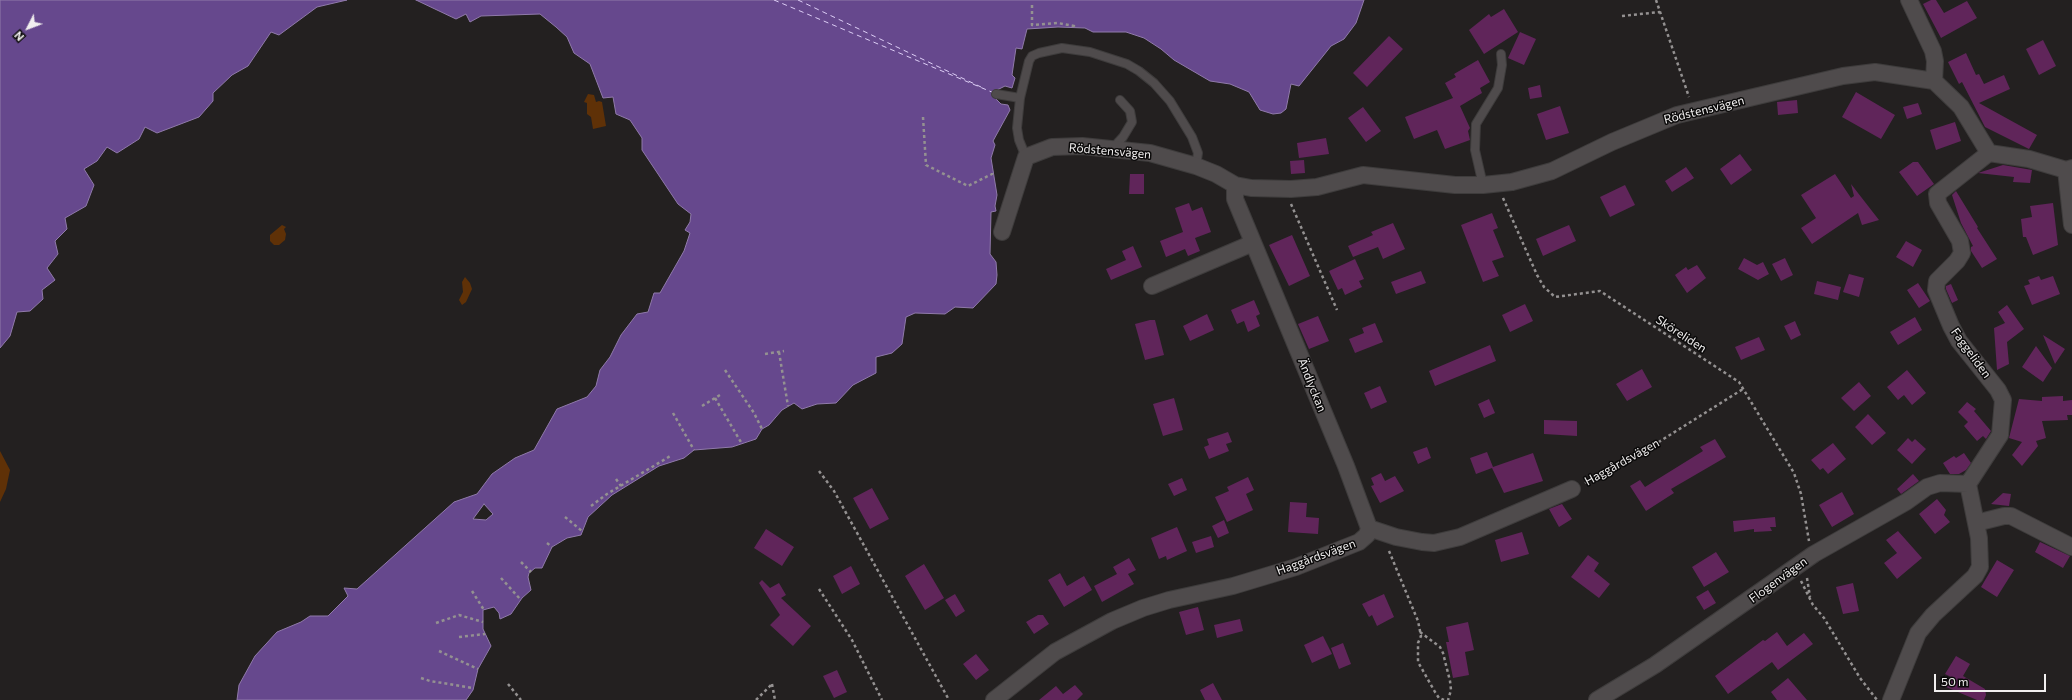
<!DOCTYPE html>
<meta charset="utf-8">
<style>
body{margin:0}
#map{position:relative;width:2072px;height:700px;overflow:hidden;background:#232020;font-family:Commissioner,sans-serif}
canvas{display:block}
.north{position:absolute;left:8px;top:8px;width:40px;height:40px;-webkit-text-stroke:3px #0b0a0a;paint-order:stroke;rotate:228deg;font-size:11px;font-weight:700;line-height:16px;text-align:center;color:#f1efef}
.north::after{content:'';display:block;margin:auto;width:14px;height:18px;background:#f1efef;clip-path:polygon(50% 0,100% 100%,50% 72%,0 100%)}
.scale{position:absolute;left:1934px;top:674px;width:112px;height:18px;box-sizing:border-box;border:2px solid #f1efef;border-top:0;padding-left:5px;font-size:12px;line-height:14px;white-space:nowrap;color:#f1efef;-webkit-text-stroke:3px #0b0a0a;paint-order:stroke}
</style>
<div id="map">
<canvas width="2072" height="700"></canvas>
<div class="north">N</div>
<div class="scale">50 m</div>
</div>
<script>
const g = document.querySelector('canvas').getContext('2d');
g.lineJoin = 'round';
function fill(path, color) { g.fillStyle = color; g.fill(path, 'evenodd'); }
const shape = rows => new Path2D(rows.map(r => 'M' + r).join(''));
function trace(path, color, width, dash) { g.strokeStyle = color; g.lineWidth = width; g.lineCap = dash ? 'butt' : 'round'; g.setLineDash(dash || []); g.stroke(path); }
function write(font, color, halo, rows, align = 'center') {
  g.font = font + ' Commissioner,sans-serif'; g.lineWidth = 3; g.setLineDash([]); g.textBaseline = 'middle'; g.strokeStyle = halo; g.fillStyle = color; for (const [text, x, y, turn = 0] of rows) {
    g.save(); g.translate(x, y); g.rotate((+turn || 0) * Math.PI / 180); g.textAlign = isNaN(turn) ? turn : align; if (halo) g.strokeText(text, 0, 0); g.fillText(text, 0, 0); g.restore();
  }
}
fill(shape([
 [588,94,594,95,596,102,599,101,602,102,606,126,593,129,591,117,587,114,587,103,584,102],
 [282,225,286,227,284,229,286,234,285,240,279,245,274,245,270,241,270,235],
 [465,277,470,283,472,289,466,302,462,305,459,300,463,292,462,282],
 [0,451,10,470,6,489,0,502]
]), '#5f3107');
const water = shape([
 [0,0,347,0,317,7,279,35,271,32,248,66,232,75,213,93,213,101,199,117,157,133,145,127,139,139,117,153,107,147,97,161,84,169,94,185,86,206,65,218,67,229,55,241,58,254,47,268,55,280,42,290,43,299,30,311,17,312,10,336,0,348,0,0],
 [416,0,1364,0,1356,23,1344,39,1331,46,1299,86,1291,84,1286,109,1281,113,1273,114,1260,110,1249,92,1230,84,1210,81,1174,60,1161,49,1144,38,1126,32,1093,32,1085,28,1058,27,1027,29,1022,49,1016,48,1012,75,1015,78,1012,88,1005,86,997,90,995,98,1001,104,1008,105,1010,110,993,141,995,145,991,158,997,195,995,206,996,211,991,212,990,254,996,262,997,275,996,284,973,308,955,307,945,314,915,313,906,317,902,344,892,353,876,357,876,373,853,385,836,403,817,404,802,409,794,403,782,410,769,425,762,429,756,439,732,447,694,450,684,458,659,466,612,495,588,517,581,535,567,538,552,547,542,568,535,568,529,573,528,577,531,590,522,598,511,614,500,619,499,613,494,607,483,610,483,629,491,646,478,669,473,690,466,700,237,700,239,685,255,656,277,632,301,622,310,616,328,616,348,596,344,588,357,589,454,502,477,494,492,474,515,458,534,450,557,409,587,397,596,386,600,370,610,357,621,335,637,314,648,312,654,293,660,293,684,251,690,233,685,230,690,222,691,214,678,204,642,150,642,138,630,120,616,114,613,97,603,98,590,64,574,53,567,37,556,27,540,14,481,16,470,22,466,14,456,19,416,0],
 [484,504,493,514,486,520,473,519,484,504]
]);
fill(water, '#66488d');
trace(water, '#907aaa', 1);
trace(shape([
 [774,0,994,93],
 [798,0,981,87]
]), '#ddcef6', 1, [5, 4]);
fill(shape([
 [1931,0,1936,0,1944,13,1967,1,1977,18,1941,38,1923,4],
 [1504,9,1518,32,1484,54,1469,30,1489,14,1491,17],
 [1520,32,1536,39,1524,65,1508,58],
 [1389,36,1403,49,1367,87,1353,73],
 [2043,40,2056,66,2039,75,2026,49],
 [1966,53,1976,75,1979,74,1984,84,2004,75,2010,89,1979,103,2037,135,2029,149,1985,127,1962,82,1959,84,1948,62],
 [1478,60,1490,82,1480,88,1482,93,1460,106,1470,128,1468,131,1470,140,1445,149,1437,130,1414,139,1405,117,1453,98,1445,83,1456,77,1454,74],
 [1540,85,1542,97,1530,99,1528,88],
 [1856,92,1895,115,1881,139,1842,117],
 [1797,100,1798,113,1778,115,1777,102],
 [1918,103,1922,114,1907,119,1903,107],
 [1560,106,1569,133,1546,140,1537,114],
 [1363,107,1381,131,1366,142,1348,118],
 [1955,122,1961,141,1936,150,1930,130],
 [1326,138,1329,154,1299,158,1297,143],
 [1740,154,1752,170,1731,185,1720,169],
 [1304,160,1305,173,1291,174,1290,161],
 [1913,162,1918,162,1934,184,1917,196,1899,172],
 [2003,165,2032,170,2030,183,2013,182,2014,177,1978,173],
 [1686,167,1694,178,1672,192,1665,181],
 [1130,174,1144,174,1144,194,1129,194],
 [1835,174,1851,198,1854,196,1851,184,1879,220,1862,225,1858,213,1812,244,1801,228,1816,218,1801,195],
 [1625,185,1635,205,1610,217,1600,197],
 [1956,191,1978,227,1977,228,1997,259,1982,268,1971,251,1971,247,1973,246,1961,223,1952,195],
 [1189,203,1192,211,1202,207,1211,232,1195,238,1200,251,1188,256,1185,249,1166,257,1160,241,1183,232,1175,208],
 [2053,203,2058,245,2033,255,2026,237,2023,237,2021,219,2032,217,2030,206],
 [1492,213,1498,228,1493,230,1504,257,1492,261,1499,276,1483,282,1461,225],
 [1393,223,1405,249,1383,259,1378,247,1353,257,1348,246,1373,235,1371,232],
 [1569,225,1576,241,1543,256,1536,239],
 [1292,235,1310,276,1289,286,1269,245],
 [1906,241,1922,250,1913,267,1896,257],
 [1133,246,1142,267,1111,280,1106,269,1126,260,1122,251],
 [1744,258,1757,265,1763,262,1769,274,1758,280,1738,269],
 [1785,258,1793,275,1781,281,1772,264],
 [1355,259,1364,279,1359,281,1362,287,1345,295,1342,288,1338,290,1329,271],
 [1697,265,1706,278,1687,293,1675,275,1686,267,1688,270],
 [1421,271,1426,283,1396,294,1391,282],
 [1849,274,1864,278,1859,297,1843,292],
 [2039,276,2041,280,2053,276,2060,294,2032,305,2024,286,2030,284,2028,280],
 [1817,281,1841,287,1838,300,1814,294],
 [1918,283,1930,301,1919,308,1907,290],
 [1951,284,1958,300,1952,303,1946,289,1946,286],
 [1254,300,1260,314,1256,316,1260,326,1248,332,1244,321,1237,324,1231,310],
 [1525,304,1533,321,1510,332,1502,315],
 [2007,305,2024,329,2007,342,2009,364,1997,370,1994,328,2005,323,1998,312],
 [1207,314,1214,330,1190,341,1183,326],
 [1318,316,1329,341,1309,349,1298,324],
 [1915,317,1922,330,1898,345,1890,332],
 [1150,320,1155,320,1164,355,1145,360,1135,324],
 [1795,321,1801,335,1791,340,1784,326],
 [1375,323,1383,342,1355,353,1349,339,1364,333,1362,328],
 [2043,335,2065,349,2055,364],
 [1759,337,1765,350,1741,360,1735,347],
 [1490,345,1496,361,1435,386,1429,371],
 [2036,346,2052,368,2043,382,2022,367],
 [1642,369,1652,387,1627,401,1616,384],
 [1907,370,1926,393,1912,405,1904,395,1898,400,1887,387],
 [1859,382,1871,396,1854,411,1841,398],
 [1380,386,1387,402,1371,409,1364,393],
 [2063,396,2063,401,2072,400,2072,415,2067,415,2068,420,2042,421,2046,438,2036,441,2038,446,2022,466,2012,455,2022,442,2009,438,2019,399,2042,401,2042,397],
 [1174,398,1183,430,1163,436,1153,404],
 [1489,399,1495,413,1484,418,1478,404],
 [1967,402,1976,409,1974,411,1991,431,1986,439,1983,436,1977,441,1964,426,1968,422,1958,412],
 [1868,414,1886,433,1872,445,1855,427],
 [1544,420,1577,421,1577,436,1544,434],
 [1228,432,1232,442,1226,444,1229,451,1209,459,1204,447,1209,445,1207,439],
 [1908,438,1912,442,1915,439,1926,449,1912,464,1897,450],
 [1715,439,1726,457,1671,489,1674,493,1646,511,1630,486,1640,480,1645,487,1703,451,1700,447],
 [1833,443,1846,459,1828,474,1823,468,1820,470,1811,460],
 [1427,447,1431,458,1418,464,1413,452],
 [1487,452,1493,467,1533,453,1543,481,1504,493,1492,468,1476,474,1470,458],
 [1964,453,1971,463,1966,470,1959,474,1950,474,1943,463,1954,456,1956,458],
 [1381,473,1385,481,1395,476,1404,491,1380,503,1371,486,1374,485,1371,478],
 [1913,474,1919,481,1901,494,1897,489],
 [1248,477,1254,490,1246,494,1253,510,1227,522,1215,497,1229,491,1227,487],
 [1182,478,1187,490,1174,496,1168,484],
 [872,488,889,519,870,529,853,498],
 [1842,492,1854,514,1832,527,1819,505],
 [2003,493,2011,494,2009,506,1991,504],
 [1937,499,1946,510,1944,515,1950,522,1935,534,1919,514],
 [1290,502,1307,503,1306,517,1319,518,1318,534,1288,532],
 [1562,504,1572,519,1559,527,1549,509],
 [1775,517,1776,527,1770,527,1772,531,1754,532,1754,529,1734,532,1733,521],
 [1224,520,1229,533,1218,538,1212,526],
 [1177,527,1187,551,1167,560,1166,556,1159,559,1151,538],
 [766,529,794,547,782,566,754,548],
 [1898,531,1922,558,1897,579,1884,563,1897,553,1886,540],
 [1522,532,1529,554,1501,562,1495,540],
 [1211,536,1214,547,1196,553,1192,542],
 [2040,542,2070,556,2063,568,2035,552],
 [1716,552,1729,572,1704,587,1692,567],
 [1588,555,1599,563,1594,571,1610,584,1599,598,1571,577],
 [1129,558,1136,570,1128,574,1134,584,1102,602,1094,586,1117,574,1113,567],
 [1997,560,2014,570,1997,597,1981,587],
 [924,564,944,598,925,610,905,576],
 [851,566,860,584,842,594,833,576],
 [1060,573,1067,586,1084,576,1092,590,1064,607,1048,580],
 [762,580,770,588,779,583,786,595,781,598,811,626,793,646,770,625,780,615,759,583],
 [1853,583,1859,611,1843,614,1836,587],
 [1708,590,1716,603,1704,610,1696,597],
 [955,594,965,611,956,617,945,600],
 [1384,594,1394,617,1377,626,1372,615,1369,617,1362,604],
 [1198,607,1204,630,1186,635,1179,612],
 [1038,615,1043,615,1049,624,1034,634,1026,622],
 [1240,619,1243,631,1217,638,1214,625],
 [1468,622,1474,650,1465,652,1469,675,1453,678,1446,642,1449,642,1446,627],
 [1777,632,1787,646,1804,633,1813,644,1778,670,1772,662,1728,694,1715,676,1763,640,1765,641],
 [1323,636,1332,654,1312,663,1304,645],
 [1343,643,1351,664,1339,669,1331,648],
 [976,654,989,670,976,680,963,664],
 [1956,656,1970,664,1963,676,1985,689,1986,695,1984,700,1977,700,1946,687,1951,677,1945,674],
 [837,670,847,692,834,698,823,676],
 [1788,678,1807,700,1777,700,1771,692],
 [1213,683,1222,700,1205,700,1200,690],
 [1075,685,1083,694,1077,700,1039,700,1056,686,1063,694]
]), '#60255a');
const lane = shape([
 [996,94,1020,98],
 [1112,149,1123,137,1132,122,1130,111,1120,100],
 [1026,157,1019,140,1017,128,1020,98,1029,61,1032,56,1039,53,1062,48,1090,52,1127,64,1139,71,1154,83,1170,101,1192,137,1198,153,1196,166],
 [1483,185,1475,150,1476,124,1498,88,1502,65,1501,54]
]);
const street = shape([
 [1909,0,1933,51,1935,61,1934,81],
 [1989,153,2029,159,2066,170,2072,168],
 [2066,170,2072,225],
 [1235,185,1235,199,1245,223,1346,466,1369,528],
 [1002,232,1026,157,1052,147,1082,146,1150,153,1196,166,1216,174,1235,185,1251,188,1291,189,1317,187,1363,175,1455,185,1483,185,1512,182,1552,171,1612,142,1677,115,1843,76,1875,72,1934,81,1961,107,1989,153,1937,194,1938,203,1960,241,1962,253,1957,261,1937,281,1936,290,1951,326,1959,341,1998,390,2003,400,2000,435,1968,484],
 [1152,286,1253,243],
 [1976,523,2004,516,2011,516,2072,547],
 [994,700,1055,652,1112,621,1143,608,1169,600,1233,586,1296,567,1359,542,1367,535,1369,528,1396,537,1422,542,1434,543,1460,537,1572,489],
 [1597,700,1655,665,1814,554,1906,502,1927,487,1940,483,1968,484],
 [1891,700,1918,633,1933,615,1975,576,1980,567,1979,538,1968,484]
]);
trace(lane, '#3e3c3c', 10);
trace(street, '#3e3c3c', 18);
trace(shape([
 [1656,0,1689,97],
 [1032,5,1032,25,1058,23,1074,26,1073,29],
 [1622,16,1660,12],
 [923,117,926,165,968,186,992,174,992,171],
 [1503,198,1537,275,1544,287,1555,297,1600,291,1739,382,1794,473,1801,494,1809,541],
 [1291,204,1337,310],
 [779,352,788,406],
 [765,354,784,351],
 [725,370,754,413,762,429],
 [715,398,742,444],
 [702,406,720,395],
 [673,413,694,450],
 [819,471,834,491,949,700],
 [616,479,621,486],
 [1585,483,1646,450,1743,389],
 [591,506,607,494,672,455],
 [565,517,582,531],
 [547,543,552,547],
 [1389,551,1418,621,1421,636,1418,643,1418,662,1435,692,1439,698,1444,700],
 [521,562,531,572],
 [501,578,521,600],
 [1807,578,1810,597],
 [1801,581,1813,605,1824,618,1860,678,1877,700],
 [819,589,852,640,882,700],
 [472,591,484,610],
 [436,623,459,615,483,622],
 [1420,632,1440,647,1443,653,1450,681,1451,690,1448,700],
 [459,637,485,634],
 [439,651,478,669],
 [421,678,430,681,473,688],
 [508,684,521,700],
 [772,684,775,700],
 [756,700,772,684]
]), '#949191', 2.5, [3, 3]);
trace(lane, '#4f4b4c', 8);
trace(street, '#4f4b4c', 16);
write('12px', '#f1efef', '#0b0a0a', [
 ["Rödstensvägen",1704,110,-14],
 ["Rödstensvägen",1110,151,5],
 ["Sköreliden",1681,334,33],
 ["Faggeliden",1971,353,54],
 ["Ändlyckan",1312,385,68],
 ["Haggårdsvägen",1622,462,-29],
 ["Haggårdsvägen",1316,557,-20],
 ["Flogenvägen",1778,580,-36]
]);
</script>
